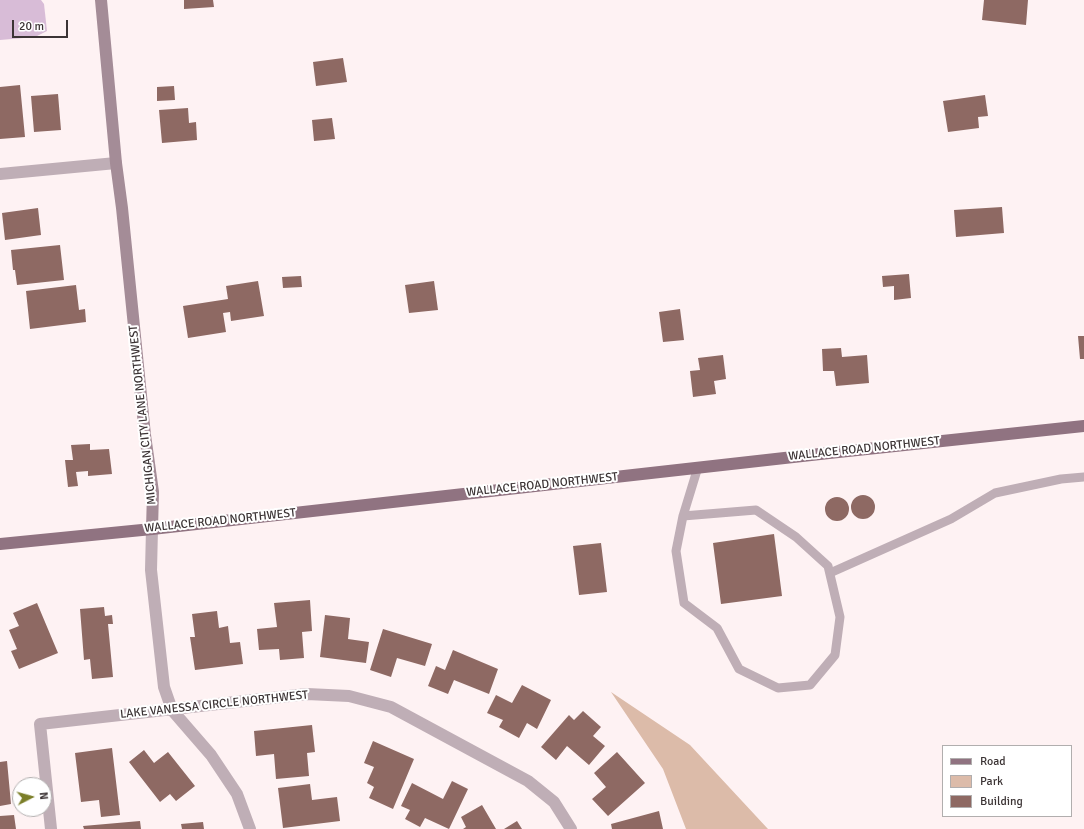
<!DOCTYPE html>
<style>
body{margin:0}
#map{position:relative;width:1084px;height:829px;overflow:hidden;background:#fef2f3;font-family:Signika,sans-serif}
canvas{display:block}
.legend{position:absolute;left:942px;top:745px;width:130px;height:72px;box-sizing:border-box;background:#fff;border:1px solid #b1aeae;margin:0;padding:5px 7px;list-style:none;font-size:12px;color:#3c3435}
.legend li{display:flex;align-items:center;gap:8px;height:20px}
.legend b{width:20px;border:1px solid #b1aeae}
.north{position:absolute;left:12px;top:777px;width:40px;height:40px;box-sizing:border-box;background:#fff;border:1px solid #b1aeae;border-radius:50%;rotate:84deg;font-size:11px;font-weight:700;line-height:16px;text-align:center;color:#3c3435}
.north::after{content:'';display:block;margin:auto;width:14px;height:18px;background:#7b7e28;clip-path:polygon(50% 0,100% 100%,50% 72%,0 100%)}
.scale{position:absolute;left:12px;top:20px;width:56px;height:18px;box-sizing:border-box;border:2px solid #3c3435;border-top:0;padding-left:5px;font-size:12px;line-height:14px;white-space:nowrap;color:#3c3435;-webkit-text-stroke:3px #fff;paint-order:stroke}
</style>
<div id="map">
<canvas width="1084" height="829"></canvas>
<ul class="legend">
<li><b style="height:5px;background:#907381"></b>Road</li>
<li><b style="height:11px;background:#dcbba9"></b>Park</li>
<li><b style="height:11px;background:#8e6963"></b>Building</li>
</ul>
<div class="north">N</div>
<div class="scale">20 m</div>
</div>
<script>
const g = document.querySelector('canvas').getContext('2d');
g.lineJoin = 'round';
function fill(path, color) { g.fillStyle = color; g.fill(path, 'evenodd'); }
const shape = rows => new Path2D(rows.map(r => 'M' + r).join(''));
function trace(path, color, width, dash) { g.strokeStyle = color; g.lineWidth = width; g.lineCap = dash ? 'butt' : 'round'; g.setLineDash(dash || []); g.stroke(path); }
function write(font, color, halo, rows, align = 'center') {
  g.font = font + ' Signika,sans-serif'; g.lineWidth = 4; g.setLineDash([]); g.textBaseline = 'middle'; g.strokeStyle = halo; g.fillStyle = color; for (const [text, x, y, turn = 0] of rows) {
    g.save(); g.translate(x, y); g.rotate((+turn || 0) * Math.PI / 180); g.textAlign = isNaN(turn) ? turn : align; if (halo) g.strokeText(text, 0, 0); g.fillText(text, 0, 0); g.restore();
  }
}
fill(shape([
 [611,692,690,745,768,829,686,829,663,769]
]), '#dcbba9');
fill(shape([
 [0,0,41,0,44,4,47,31,35,37,0,40]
]), '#d8bcd7');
fill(shape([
 [184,0,213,0,214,7,184,9],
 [984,0,1028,0,1026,25,982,20],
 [343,58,347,82,316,86,313,62],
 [20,85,25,137,0,139,0,87],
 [174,86,175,100,157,101,157,87],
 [58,94,61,130,34,132,31,96],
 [985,95,988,116,978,117,979,128,948,132,943,101],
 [188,108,189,123,196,122,197,140,162,143,159,110],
 [332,118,335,139,314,141,312,120],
 [1002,207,1004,233,956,237,954,210],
 [38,208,41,235,5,240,2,213],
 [60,245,64,280,17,285,15,270,13,270,11,250],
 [909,274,911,298,894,300,894,286,883,287,882,276],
 [301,276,302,287,283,288,282,277],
 [258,281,264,316,231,321,230,312,223,313,226,332,188,338,183,306,228,299,226,286],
 [434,281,438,310,409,313,405,285],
 [76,285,79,310,85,309,86,322,30,329,26,291],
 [680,309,684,340,663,342,659,312],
 [1078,336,1084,336,1084,359,1080,359],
 [841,348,842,357,867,355,869,383,836,386,834,371,823,371,822,349],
 [723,355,726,379,714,381,716,394,693,397,690,371,700,370,698,358],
 [90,444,90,450,109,449,112,474,88,476,88,471,76,472,78,486,68,487,65,460,73,460,71,445],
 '851 507a12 12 0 1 1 24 0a12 12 0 1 1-24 0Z',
 '825 509a12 12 0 1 1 24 0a12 12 0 1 1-24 0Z',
 [774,534,782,596,721,604,713,543],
 [601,543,607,592,579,595,573,546],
 [310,600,312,631,302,632,304,658,280,660,279,649,259,650,257,629,277,627,274,603],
 [37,603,58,653,19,669,11,651,17,649,9,630,19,626,13,613],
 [104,607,105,616,112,615,113,624,108,624,113,677,92,679,90,659,84,660,80,609],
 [217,611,219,628,228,626,230,643,240,642,243,664,195,670,190,637,195,637,192,614],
 [325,615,350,618,348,639,369,642,366,663,320,657],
 [383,629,432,644,425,666,397,658,391,677,370,670],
 [453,650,498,669,489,694,454,680,448,694,428,686,436,666,445,670],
 [522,685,551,700,537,729,527,723,519,738,499,727,503,720,487,713,496,695,512,703],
 [583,711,601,727,593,736,605,746,589,765,567,746,556,760,541,747,569,715,574,720],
 [312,725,315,752,307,753,309,776,276,779,274,754,256,756,254,731],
 [373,741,414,759,393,809,369,798,374,787,367,783,374,767,364,763],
 [112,748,120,815,101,817,99,800,81,802,75,753],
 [144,750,154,763,168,752,195,786,176,801,170,794,160,802,129,762],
 [617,752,645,783,608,816,592,799,606,787,594,773],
 [7,761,11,804,0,806,0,762],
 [452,781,468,789,449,829,425,818,420,827,405,819,410,810,401,806,412,783,443,799],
 [310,784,312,800,337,797,340,821,283,828,278,788],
 [482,805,496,829,463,829,466,827,461,817],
 [659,811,663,829,612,829,611,824],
 [14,815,16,829,0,829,0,816],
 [140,821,141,829,84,829,83,826],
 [517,821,522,829,504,829],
 [203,822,204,829,182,829,181,824]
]), '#8e6963');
trace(shape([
 [683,516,756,510,796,537,828,566,840,617,835,655,810,685,778,688,739,669,717,628,684,603,676,551,683,516,698,467],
 [830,573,951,519,995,493,1061,479,1084,477]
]), '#bfaeb6', 9);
trace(shape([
 [0,174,116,163],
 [152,529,151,570,164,687,172,710,211,755,237,794,250,829],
 [51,829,40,724,307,694,349,696,391,707,528,781,554,802,571,829]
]), '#bfaeb6', 12);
trace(shape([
 [101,0,116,163,122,208,145,435,153,492,152,529]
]), '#a48c97', 12);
trace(shape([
 [0,544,152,529,829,453,1084,426]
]), '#907381', 12);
write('12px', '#3c3435', '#fff', [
 ["MICHIGAN CITY LANE NORTHWEST",143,415,-96],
 ["WALLACE ROAD NORTHWEST",864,449,-6],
 ["WALLACE ROAD NORTHWEST",542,485,-6],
 ["WALLACE ROAD NORTHWEST",220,521,-6],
 ["LAKE VANESSA CIRCLE NORTHWEST",214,705,-6]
]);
</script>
